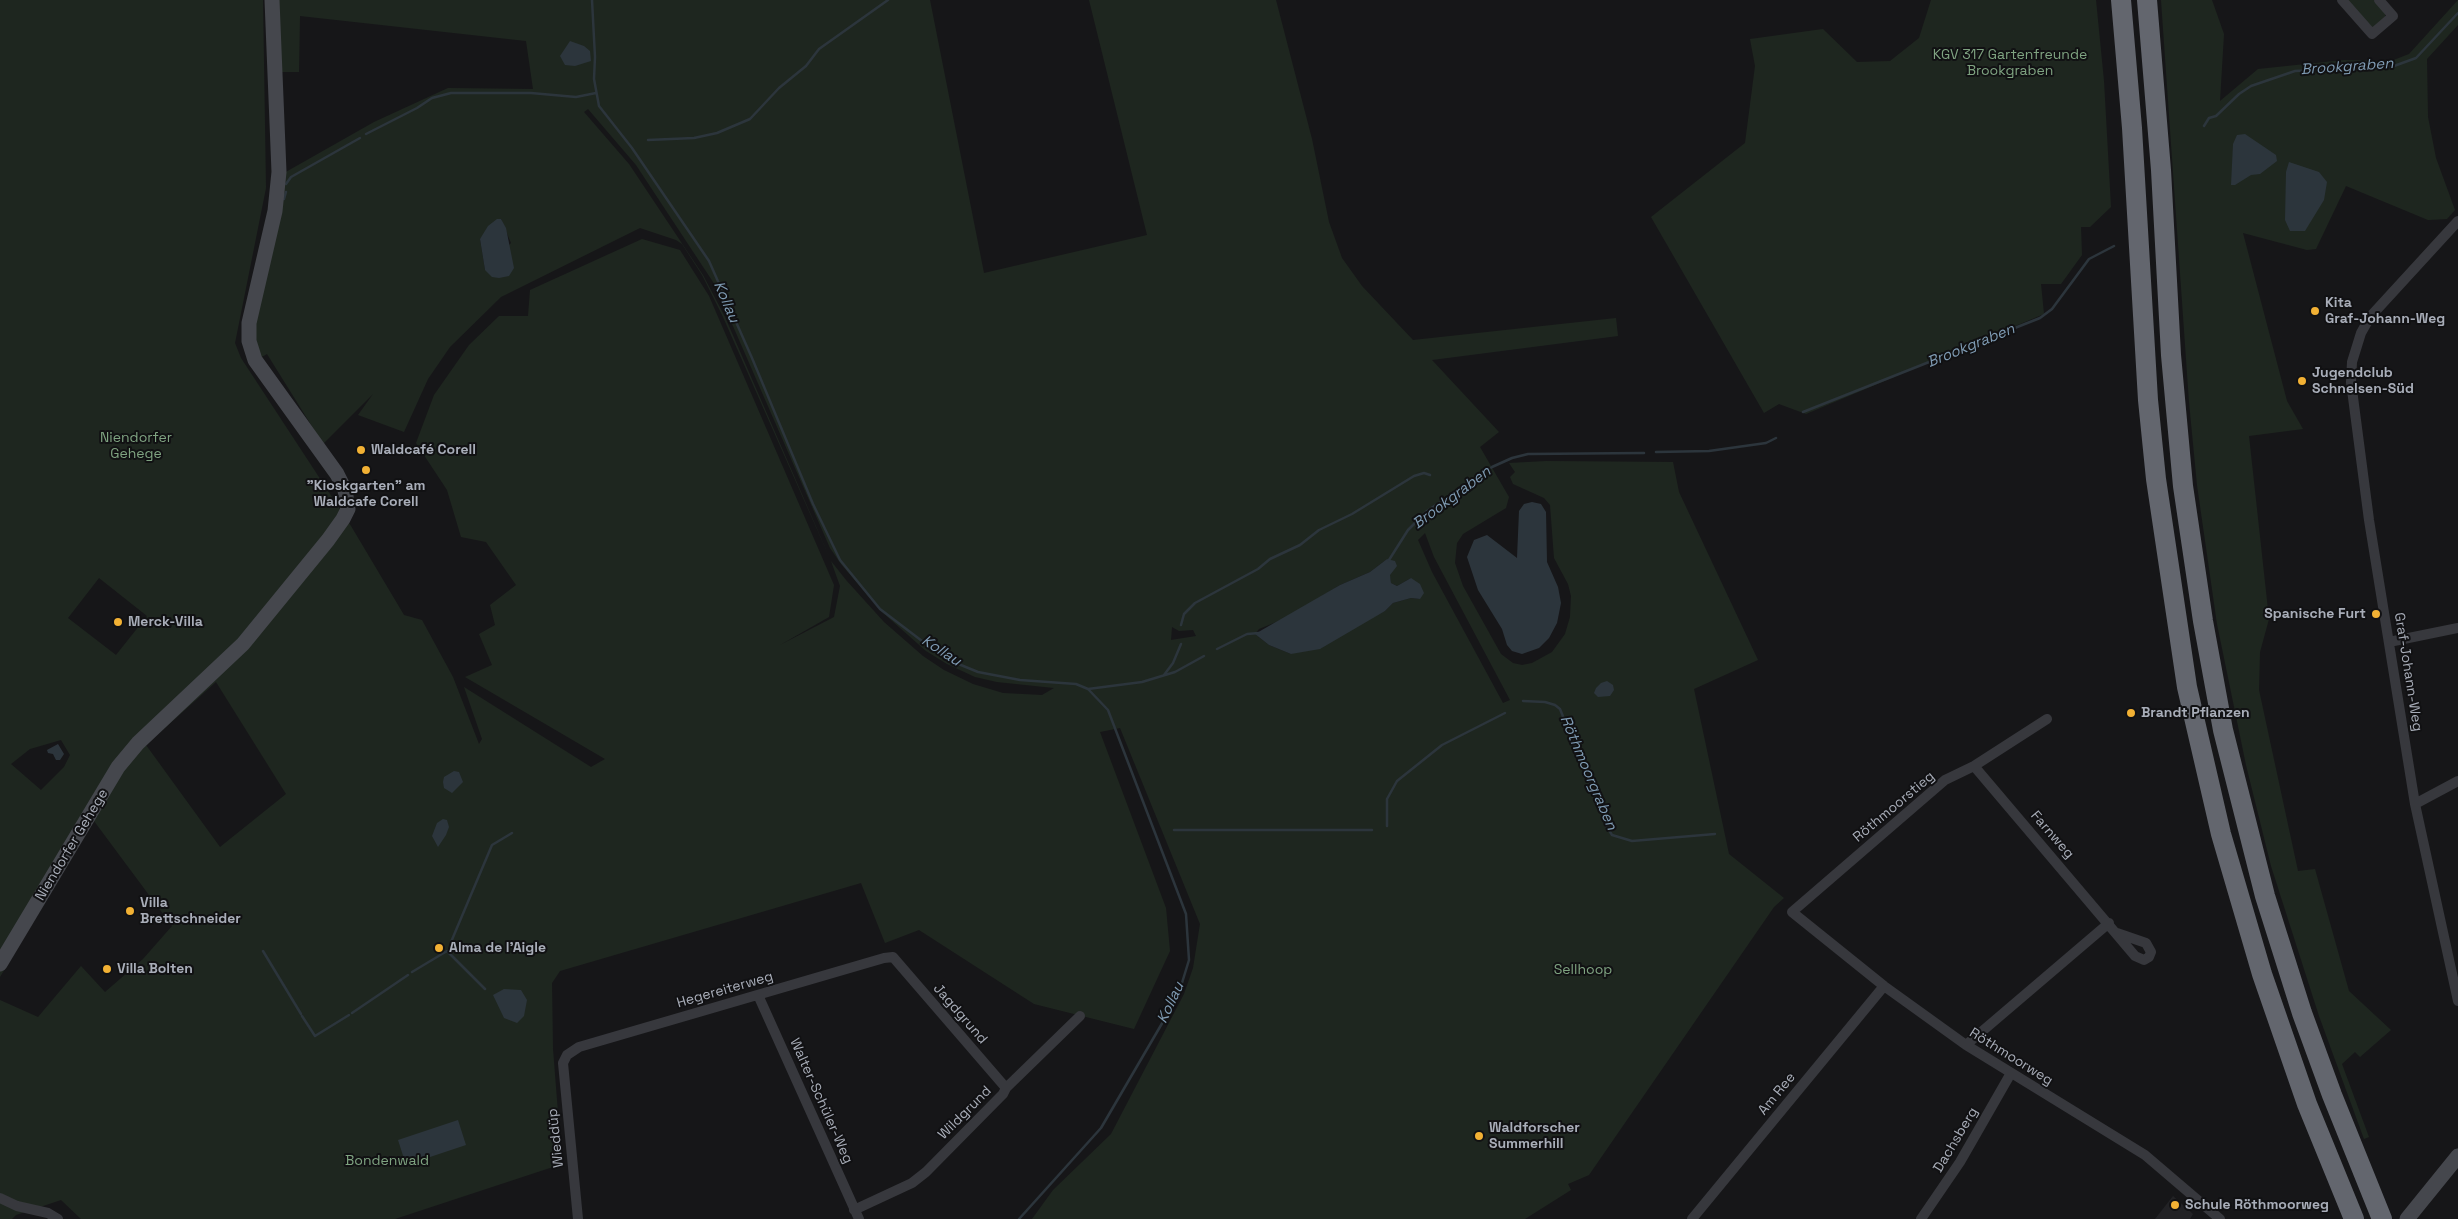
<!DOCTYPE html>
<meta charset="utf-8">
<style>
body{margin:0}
canvas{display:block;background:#161618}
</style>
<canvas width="2458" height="1219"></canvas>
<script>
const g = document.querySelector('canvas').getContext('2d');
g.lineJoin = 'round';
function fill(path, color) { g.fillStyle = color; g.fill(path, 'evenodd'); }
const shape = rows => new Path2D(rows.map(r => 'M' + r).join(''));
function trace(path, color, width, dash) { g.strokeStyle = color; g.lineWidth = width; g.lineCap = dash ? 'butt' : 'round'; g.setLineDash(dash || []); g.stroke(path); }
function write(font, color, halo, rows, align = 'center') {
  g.font = font + ' "Space Grotesk",sans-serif'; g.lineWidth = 4; g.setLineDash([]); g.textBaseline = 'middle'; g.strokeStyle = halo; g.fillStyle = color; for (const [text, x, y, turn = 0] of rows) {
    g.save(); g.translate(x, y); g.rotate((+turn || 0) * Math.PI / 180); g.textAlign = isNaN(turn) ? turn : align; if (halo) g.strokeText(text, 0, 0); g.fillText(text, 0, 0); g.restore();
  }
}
fill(shape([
 [2173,1196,2193,1214,2190,1219,2155,1219]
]), '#222225');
fill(shape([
 [0,0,263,0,266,188,235,343,241,358,351,526,404,615,422,620,453,677,479,744,482,739,464,687,591,767,605,759,465,677,492,665,479,634,495,625,490,605,516,585,486,542,461,537,447,490,416,443,434,395,469,345,499,316,528,316,530,290,642,239,680,250,709,296,834,585,829,617,780,645,834,617,840,586,831,561,723,317,702,275,682,244,676,240,640,228,501,297,450,347,428,379,404,432,358,415,373,394,323,444,267,354,260,358,253,327,284,173,374,122,448,88,533,89,526,41,300,16,299,72,279,72,276,0,930,0,984,273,1147,235,1089,0,1276,0,1312,139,1329,222,1342,258,1362,286,1413,340,1616,318,1618,336,1432,360,1499,432,1480,447,1509,497,1506,508,1463,534,1457,543,1455,563,1463,586,1501,654,1513,663,1522,665,1532,663,1552,652,1565,634,1570,617,1571,596,1568,584,1554,558,1550,505,1544,498,1513,484,1510,477,1515,472,1509,463,1547,461,1673,462,1679,492,1758,660,1694,689,1729,854,1784,898,1774,907,1589,1175,1568,1184,1571,1190,1525,1219,1032,1219,1053,1190,1111,1134,1184,994,1193,968,1200,924,1120,728,1100,732,1166,908,1170,951,1134,1029,1034,1004,919,930,885,943,861,883,560,971,552,983,553,1049,562,1164,395,1219,81,1219,61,1200,16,1215,12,1219,0,1219,0,1000,38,1017,81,966,105,992,143,959,172,926,94,821,0,977],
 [588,109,636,165,715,285,830,548,841,564,882,612,926,651,947,664,975,677,997,682,1054,688,1042,695,1003,693,973,684,944,670,923,656,884,622,846,580,831,561,725,317,703,275,629,164,584,112],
 [501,219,511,243,485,270,480,239],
 [1425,533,1434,557,1510,700,1503,703,1432,572,1418,540],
 [1387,559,1391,583,1397,586,1411,578,1420,599,1411,598,1393,603,1385,611,1291,654,1269,645,1255,634,1259,629,1286,618,1340,585,1370,572],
 [99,578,147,616,116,655,68,618],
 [1172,627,1179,631,1193,630,1196,636,1171,640],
 [216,682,286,794,220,847,146,745],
 [61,740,70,755,64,767,41,790,11,764,30,749],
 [1931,0,2096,0,2104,81,2111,207,2090,227,2081,227,2082,255,2061,284,2041,284,2044,314,1806,414,1779,404,1764,413,1651,217,1745,143,1755,66,1750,39,1823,29,1857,62,1890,61,1919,38],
 [2161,0,2212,0,2224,34,2220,101,2258,69,2344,60,2391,61,2409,54,2458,0,2458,25,2427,59,2428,117,2436,158,2455,210,2447,219,2428,220,2346,186,2316,249,2307,250,2243,233,2287,401,2303,429,2249,436,2269,619,2260,652,2259,690,2298,871,2315,869,2349,991,2391,1030,2360,1057,2355,1052,2342,1064,2369,1137,2364,1139,2319,1016,2271,866,2246,765,2217,624,2197,485,2189,402],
 [2345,0,2375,0,2385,12,2385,17,2371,30]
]), '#1e261f');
fill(shape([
 [570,41,584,46,590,51,591,61,575,66,565,65,560,56],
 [2245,134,2276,155,2277,161,2260,174,2251,175,2235,185,2231,185,2233,144,2237,135],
 [2289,162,2319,172,2327,182,2324,200,2305,231,2290,231,2285,220,2286,172],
 [497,219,501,219,506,228,514,268,509,276,499,278,492,277,485,270,480,239,488,226],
 [1532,502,1541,504,1546,512,1547,562,1558,587,1561,603,1557,623,1549,638,1539,648,1522,654,1512,651,1507,645,1502,629,1478,590,1467,557,1474,540,1487,535,1517,558,1519,511,1524,504],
 [1387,559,1395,561,1397,566,1390,575,1391,583,1397,586,1411,578,1420,584,1424,593,1420,599,1411,598,1393,603,1385,611,1320,649,1291,654,1269,645,1255,634,1340,585,1370,572],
 [1607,681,1613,685,1614,690,1610,696,1598,697,1594,693,1596,688,1601,683],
 [58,744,64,754,60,760,56,760,53,754,48,753,47,750],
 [454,771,459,772,463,782,452,793,444,788,443,782,444,777],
 [443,819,447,820,449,827,446,835,438,847,432,836,437,823],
 [504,989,521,990,527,1000,524,1016,517,1023,504,1018,493,995],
 [458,1120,466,1145,406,1165,398,1140]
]), '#2c353c');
trace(shape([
 [592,0,595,57,594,79,599,106,632,148,709,261,752,358,813,504,840,560,880,609,922,641,956,663,978,672,1020,680,1076,684,1088,689,1108,710,1186,914,1189,960,1178,996,1101,1128,1019,1219],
 [2204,126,2209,118,2216,116,2239,94,2251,86,2295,71,2394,66,2416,58,2458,13],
 [366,134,417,108,432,98,451,93,531,93,576,97,596,93],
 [648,140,694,138,717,133,750,119,779,88,806,66,819,49,888,0],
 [286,184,291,177,360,138],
 [284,199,286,192],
 [1803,412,2040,318,2052,309,2089,259,2114,246],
 [1656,452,1709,451,1766,443,1776,438],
 [1389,560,1408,530,1427,511,1492,467,1512,458,1528,454,1644,453],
 [1181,625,1184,614,1195,603,1258,569,1270,559,1300,545,1319,530,1352,514,1414,476,1424,473,1430,475],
 [1217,649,1247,634,1259,633],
 [1164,675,1173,663,1181,644],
 [1088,689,1142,682,1175,672,1204,656],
 [1523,701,1545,702,1555,705,1560,709,1594,793,1605,815,1607,827,1612,835,1632,841,1715,834],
 [1387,826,1387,799,1397,781,1442,745,1505,713],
 [1174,830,1372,830],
 [451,942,492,845,512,833],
 [263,951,301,1014],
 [412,972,447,951,485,989],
 [352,1013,408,975],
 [302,1016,315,1036,349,1015]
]), '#2c353c', 2.5);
trace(shape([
 [2342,0,2372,34,2393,16,2379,0],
 [2458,221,2370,317,2361,333,2352,362,2351,382,2369,520,2415,804,2458,1001],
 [2389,642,2458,628],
 [2047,719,1974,766,1945,780,1792,912,1884,986,1966,1045,2145,1155,2220,1219],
 [1974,766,2135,956,2144,960,2149,957,2151,952,2146,943,2117,933],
 [2415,804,2458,781],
 [758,995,859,1219],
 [1966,1045,2109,923],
 [0,1198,17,1206,48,1213,58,1219],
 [854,1210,912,1183,926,1172,1003,1094,1006,1088,1080,1016],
 [578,1219,563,1063,567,1055,579,1047,884,958,893,957,1006,1088],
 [1692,1219,1884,986],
 [1921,1219,1960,1162,2011,1073]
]), '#37383d', 10);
trace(shape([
 [0,964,118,767,138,743,243,644,328,540,343,519,348,509,345,490,337,474,255,360,249,341,249,323,275,211,279,172,272,0],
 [2407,1219,2458,1156]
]), '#45474d', 15);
trace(shape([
 [2121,0,2132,128,2148,400,2156,479,2187,687,2221,834,2262,974,2307,1104,2354,1219],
 [2147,0,2161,170,2171,355,2183,486,2203,621,2223,730,2265,896,2302,1013,2332,1095,2382,1219]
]), '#63666e', 20);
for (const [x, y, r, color] of [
 [2315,311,5,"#f2b134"],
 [2302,381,5,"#f2b134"],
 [361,450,5,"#f2b134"],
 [366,470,5,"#f2b134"],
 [2376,614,5,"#f2b134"],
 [118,622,5,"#f2b134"],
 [2131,713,5,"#f2b134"],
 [130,911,5,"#f2b134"],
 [439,948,5,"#f2b134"],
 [107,969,5,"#f2b134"],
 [1479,1136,5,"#f2b134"],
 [2175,1205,5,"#f2b134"]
]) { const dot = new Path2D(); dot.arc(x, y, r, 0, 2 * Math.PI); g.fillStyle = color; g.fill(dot); trace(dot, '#111113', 2); }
write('14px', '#7fa381', '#111113', [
 ["KGV 317 Gartenfreunde",2010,55],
 ["Brookgraben",2010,71],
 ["Niendorfer",136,438],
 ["Gehege",136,454],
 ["Sellhoop",1583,970],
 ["Bondenwald",387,1161]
]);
write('bold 14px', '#a8adb8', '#111113', [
 ["Kita",2325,303],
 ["Graf-Johann-Weg",2325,319],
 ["Jugendclub",2312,373],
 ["Schnelsen-Süd",2312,389],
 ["Waldcafé Corell",371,450],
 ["\"Kioskgarten\" am",366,486,"center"],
 ["Waldcafe Corell",366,502,"center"],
 ["Spanische Furt",2366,614,"right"],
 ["Merck-Villa",128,622],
 ["Brandt Pflanzen",2141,713],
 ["Villa",140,903],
 ["Brettschneider",140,919],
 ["Alma de l'Aigle",449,948],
 ["Villa Bolten",117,969],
 ["Waldforscher",1489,1128],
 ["Summerhill",1489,1144],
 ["Schule Röthmoorweg",2185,1205]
], 'left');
write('14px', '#a8adb8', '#111113', [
 ["Graf-Johann-Weg",2408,672,81],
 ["Röthmoorstieg",1894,807,-40],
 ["Farnweg",2052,835,49],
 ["Niendorfer Gehege",72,845,-59],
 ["Hegereiterweg",725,990,-16],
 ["Jagdgrund",960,1014,49],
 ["Röthmoorweg",2011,1057,32],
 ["Am Ree",1777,1094,-51],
 ["Walter-Schüler-Weg",821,1101,66],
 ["Wildgrund",965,1113,-45],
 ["Wieddüp",556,1138,-96],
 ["Dachsberg",1956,1140,-59]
]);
write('italic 15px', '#7f9bb3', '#111113', [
 ["Brookgraben",2347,67,-4],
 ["Kollau",726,302,67],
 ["Brookgraben",1971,346,-22],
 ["Brookgraben",1452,498,-37],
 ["Kollau",941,651,33],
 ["Röthmoorgraben",1588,773,67],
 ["Kollau",1171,1003,-65]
]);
</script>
